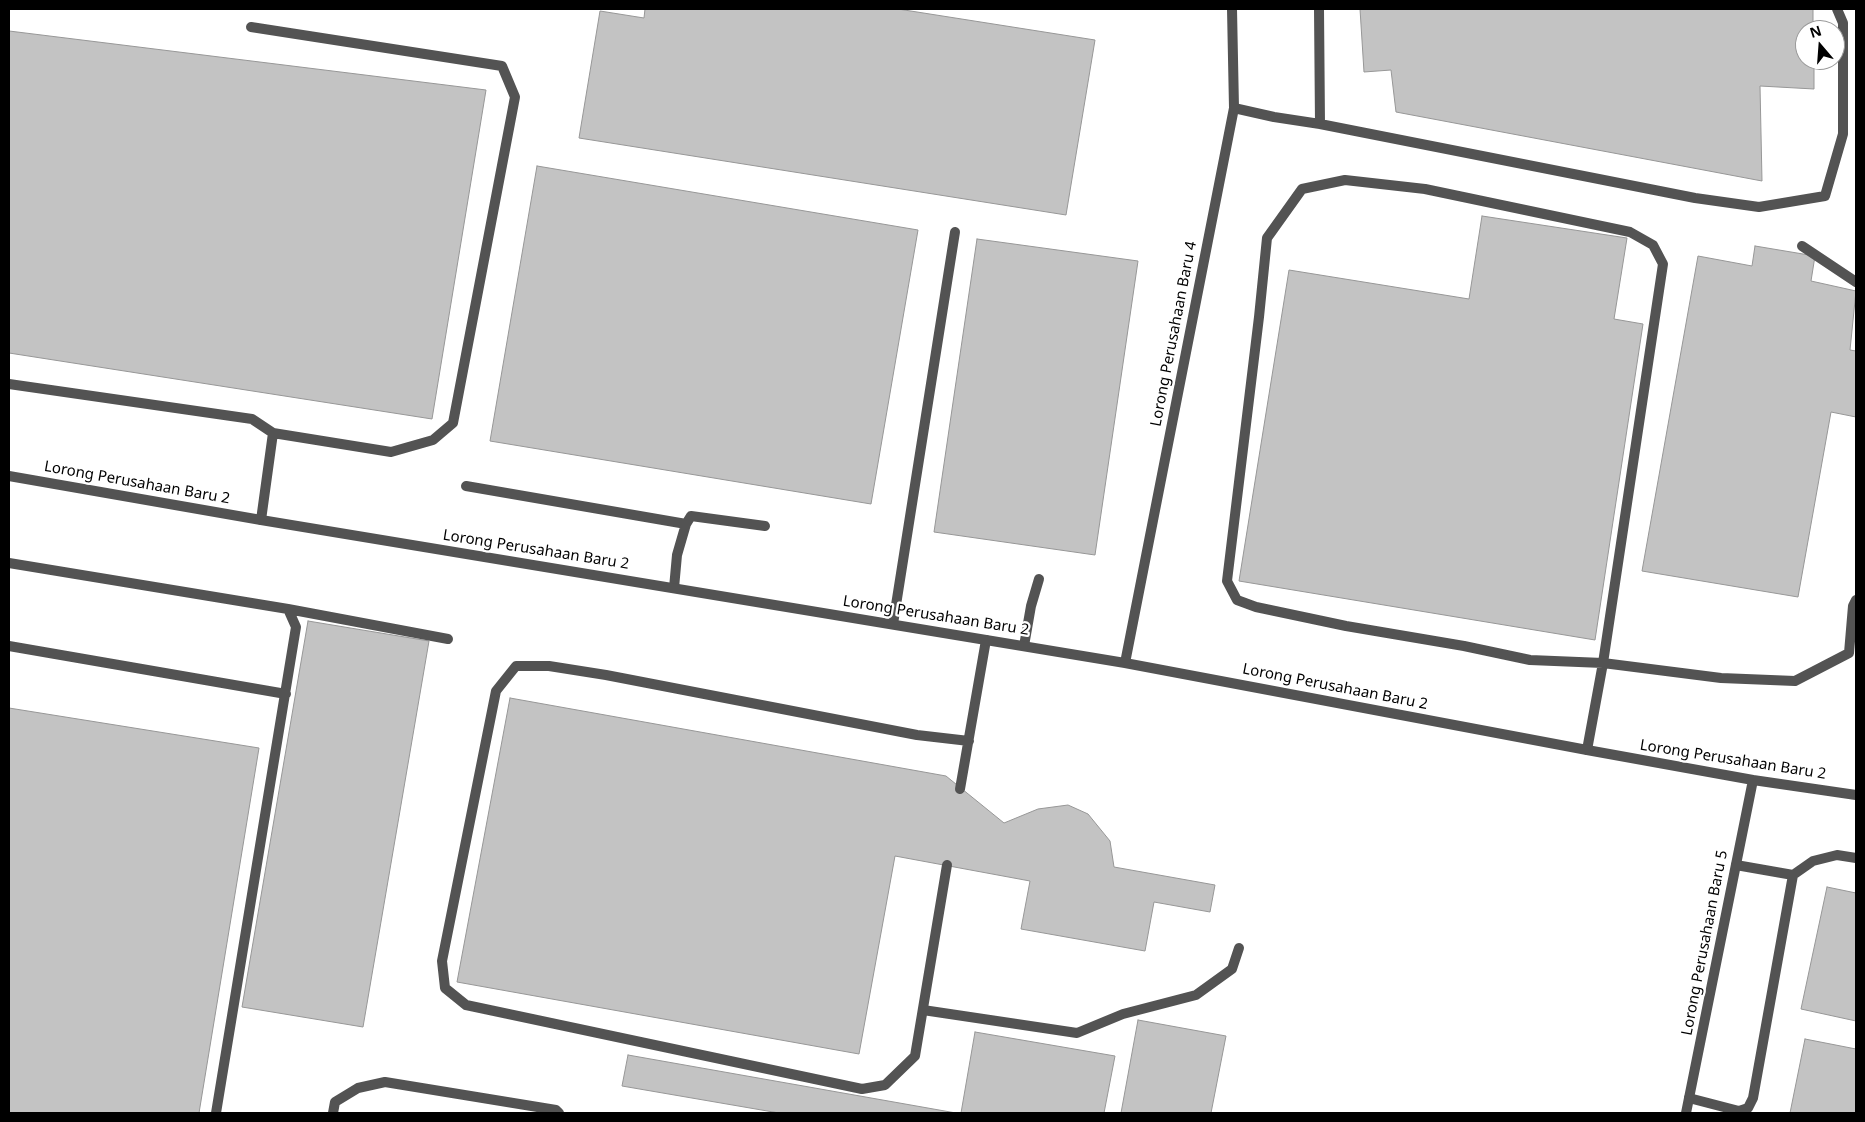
<!DOCTYPE html>
<style>
body{margin:0}
#map{position:relative;width:1865px;height:1122px;overflow:hidden;background:#fff;font-family:"Noto Sans",sans-serif}
canvas{display:block}
.frame{position:absolute;inset:0;border:10px solid #000;pointer-events:none}
.north{position:absolute;left:1795px;top:20px;width:50px;height:50px;box-sizing:border-box;background:#fff;border:1px solid #999;border-radius:50%;rotate:342deg;font-size:14px;font-weight:700;line-height:20px;text-align:center;color:#000}
.north::after{content:'';display:block;margin:auto;width:18px;height:22px;background:#000;clip-path:polygon(50% 0,100% 100%,50% 72%,0 100%)}
</style>
<div id="map">
<canvas width="1865" height="1122"></canvas>
<div class="frame"></div>
<div class="north">N</div>
</div>
<script>
const g = document.querySelector('canvas').getContext('2d');
g.lineJoin = 'round';
function fill(path, color) { g.fillStyle = color; g.fill(path, 'evenodd'); }
const shape = rows => new Path2D(rows.map(r => 'M' + r).join(''));
function trace(path, color, width, dash) { g.strokeStyle = color; g.lineWidth = width; g.lineCap = dash ? 'butt' : 'round'; g.setLineDash(dash || []); g.stroke(path); }
function write(font, color, halo, rows, align = 'center') {
  g.font = font + ' "Noto Sans",sans-serif'; g.lineWidth = 4.5; g.setLineDash([]); g.textBaseline = 'middle'; g.strokeStyle = halo; g.fillStyle = color; for (const [text, x, y, turn = 0] of rows) {
    g.save(); g.translate(x, y); g.rotate((+turn || 0) * Math.PI / 180); g.textAlign = isNaN(turn) ? turn : align; if (halo) g.strokeText(text, 0, 0); g.fillText(text, 0, 0); g.restore();
  }
}
const building = shape([
 [645,9,898,9,1095,40,1066,215,579,138,600,11,644,18,645,9],
 [1360,9,1813,9,1813,30,1805,30,1805,60,1814,60,1814,89,1760,86,1762,181,1396,112,1391,70,1364,72,1360,9],
 [9,31,486,90,432,419,9,353,9,31],
 [537,166,918,230,871,504,490,441,537,166],
 [1482,216,1627,238,1614,319,1643,324,1595,640,1239,581,1289,270,1469,299,1482,216],
 [977,239,1138,261,1095,555,934,532,977,239],
 [1755,246,1815,256,1811,281,1856,291,1850,350,1856,351,1856,417,1831,412,1798,597,1642,571,1698,256,1752,266,1755,246],
 [308,621,429,641,363,1027,242,1007,308,621],
 [510,698,946,776,1004,823,1038,809,1068,805,1088,814,1110,841,1114,867,1215,885,1210,912,1154,902,1145,951,1021,929,1030,881,895,856,859,1054,457,982,510,698],
 [9,708,259,748,199,1113,9,1113,9,708],
 [1827,887,1856,893,1856,1021,1801,1009,1827,887],
 [1138,1020,1226,1036,1211,1113,1121,1113,1138,1020],
 [975,1032,1115,1056,1104,1113,961,1113,975,1032],
 [1805,1039,1856,1049,1856,1113,1790,1113,1805,1039],
 [628,1055,956,1113,779,1113,622,1086,628,1055]
]);
fill(building, '#c3c3c3');
trace(building, '#979797', 1);
trace(shape([
 [1319,9,1320,124],
 [251,27,502,66,515,97,453,423,433,440,391,452,273,433],
 [1234,108,1274,117,1320,124,1695,198,1759,207,1825,196,1843,134,1843,23,1837,9],
 [1802,246,1856,282],
 [9,384,252,419,273,433,261,520],
 [466,486,686,524],
 [9,563,288,609,296,627,216,1113],
 [674,588,677,555,686,524,691,516,765,526],
 [288,609,448,639],
 [893,624,955,232],
 [9,646,286,694],
 [1024,646,1031,606,1039,579],
 [1587,750,1603,663,1663,264,1653,245,1630,232,1425,189,1345,180,1302,189,1267,238,1259,317,1227,581,1237,600,1256,607,1346,626,1464,646,1530,660,1603,663,1721,678,1795,681,1849,653,1853,606,1856,600],
 [960,789,986,640],
 [947,865,915,1056,885,1085,862,1089,466,1005,445,988,442,961,496,691,516,666,549,666,606,675,917,735,969,741],
 [1793,875,1813,861,1837,855,1856,858],
 [923,1010,1077,1033,1123,1014,1196,995,1232,969,1239,948],
 [1689,1098,1739,1111,1748,1108,1753,1098,1793,875,1736,865],
 [333,1113,335,1102,358,1088,385,1082,556,1110,559,1113]
]), '#535353', 10);
trace(shape([
 [9,476,261,520,1125,663,1587,750,1753,780,1856,795],
 [1125,663,1234,108,1232,9],
 [1686,1113,1753,780]
]), '#535353', 10);
write('15px', '#000', '#fff', [
 ["Lorong Perusahaan Baru 4",1174,334,-79],
 ["Lorong Perusahaan Baru 2",137,483,10],
 ["Lorong Perusahaan Baru 2",536,550,9],
 ["Lorong Perusahaan Baru 2",936,616,9],
 ["Lorong Perusahaan Baru 2",1335,687,11],
 ["Lorong Perusahaan Baru 2",1733,760,9],
 ["Lorong Perusahaan Baru 5",1705,943,-79]
]);
</script>
